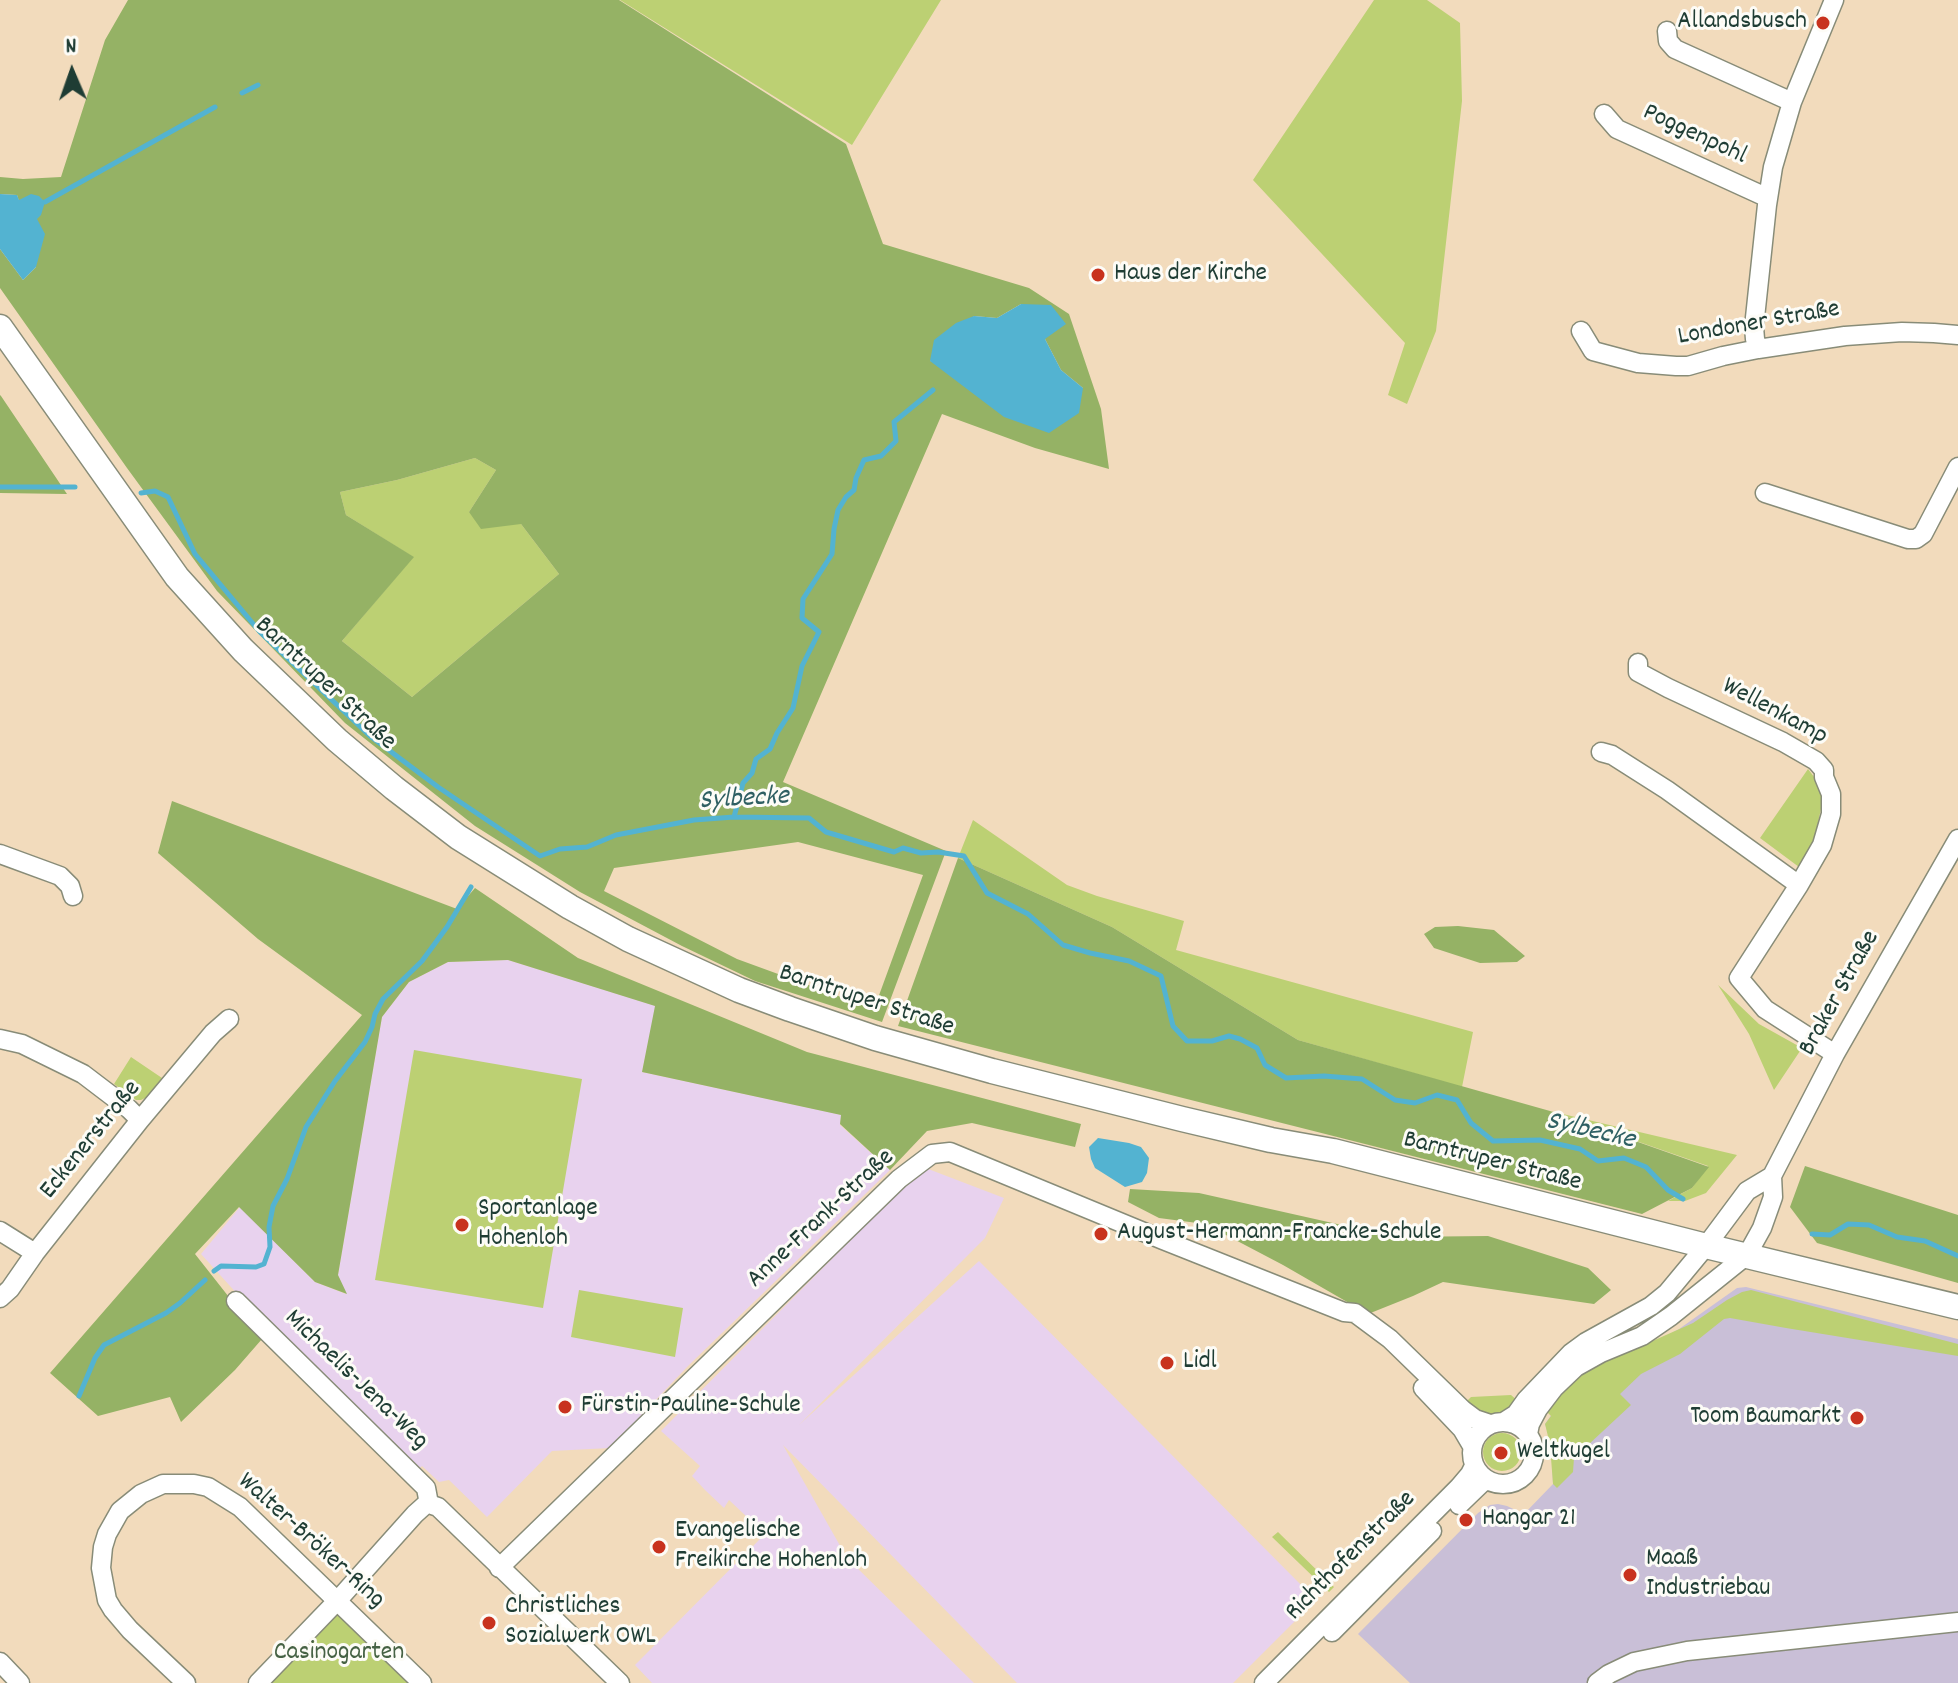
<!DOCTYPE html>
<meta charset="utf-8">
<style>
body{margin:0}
#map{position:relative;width:1958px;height:1683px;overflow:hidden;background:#f2dbbc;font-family:Dekko,sans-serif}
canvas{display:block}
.north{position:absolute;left:32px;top:32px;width:80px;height:80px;-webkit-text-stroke:6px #fdfcf7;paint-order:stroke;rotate:358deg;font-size:22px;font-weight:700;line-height:32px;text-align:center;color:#1f3d34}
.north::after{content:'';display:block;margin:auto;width:28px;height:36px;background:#1f3d34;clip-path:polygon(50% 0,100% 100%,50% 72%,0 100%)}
</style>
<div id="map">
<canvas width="1958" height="1683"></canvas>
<div class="north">N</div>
</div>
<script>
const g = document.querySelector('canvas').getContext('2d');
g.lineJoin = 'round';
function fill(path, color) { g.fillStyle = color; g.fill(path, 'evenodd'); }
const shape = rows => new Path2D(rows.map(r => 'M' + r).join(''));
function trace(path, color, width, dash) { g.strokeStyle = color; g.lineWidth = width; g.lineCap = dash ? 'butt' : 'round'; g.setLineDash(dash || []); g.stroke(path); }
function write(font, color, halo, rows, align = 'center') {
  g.font = font + ' Dekko,sans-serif'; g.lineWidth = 6; g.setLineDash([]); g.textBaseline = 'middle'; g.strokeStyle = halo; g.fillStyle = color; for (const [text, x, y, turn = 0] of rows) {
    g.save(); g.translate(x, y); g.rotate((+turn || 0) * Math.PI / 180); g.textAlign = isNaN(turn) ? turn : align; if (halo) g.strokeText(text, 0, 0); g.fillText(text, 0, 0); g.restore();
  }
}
fill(shape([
 [508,960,656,1006,642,1072,842,1115,840,1125,890,1170,688,1366,610,1448,552,1451,487,1517,449,1480,439,1482,422,1466,420,1468,240,1297,201,1254,240,1207,315,1282,346,1294,338,1275,382,1017,409,982,448,962],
 [923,1167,1004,1198,985,1238,799,1425,979,1261,1316,1600,1233,1683,1017,1683,783,1445,847,1558,974,1683,652,1683,635,1665,765,1534,729,1500,724,1508,705,1490,692,1476,700,1466,661,1431]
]), '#e8d2ee');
fill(shape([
 [1746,1287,1958,1339,1958,1683,1410,1683,1358,1634,1478,1513,1490,1505,1498,1504,1507,1506,1524,1514,1553,1484,1551,1443,1545,1424,1557,1407,1636,1352,1679,1329,1737,1288]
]), '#c9bfd7');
fill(shape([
 [620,0,941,0,852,145],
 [1374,0,1427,0,1460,23,1462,101,1436,331,1407,404,1388,395,1405,343,1253,180],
 [475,458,496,470,469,512,521,524,559,574,412,697,342,641,413,557,346,515,340,492,397,480],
 [1808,769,1821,786,1824,795,1814,841,1799,867,1760,838],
 [973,820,1067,885,1097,896,1184,921,1176,950,1473,1032,1462,1087,1298,1040,1112,927,958,858],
 [1718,985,1759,1024,1802,1048,1774,1090,1749,1034],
 [414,1050,582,1079,543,1308,375,1280],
 [131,1057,162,1078,147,1097,141,1100,136,1100,114,1084],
 [1550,1111,1737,1155,1706,1193,1685,1201,1668,1201,1692,1188,1708,1166],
 [579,1290,683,1308,675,1357,571,1337],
 [1751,1290,1958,1344,1958,1356,1786,1328,1730,1318,1724,1319,1680,1354,1641,1374,1620,1394,1631,1405,1574,1458,1573,1472,1557,1488,1553,1484,1550,1445,1546,1428,1545,1424,1551,1416,1543,1408,1575,1374,1623,1349,1648,1343,1693,1323,1727,1300,1742,1292],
 [1511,1395,1519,1402,1504,1414,1481,1414,1463,1405,1471,1397],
 '1483 1452a19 19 0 1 1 38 0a19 19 0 1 1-38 0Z',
 [1278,1532,1334,1587,1329,1592,1272,1537],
 [337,1611,412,1683,270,1683]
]), '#bcd073');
fill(shape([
 [128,0,619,0,846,144,883,244,1029,288,1069,314,1101,409,1109,469,1035,448,942,414,783,782,946,851,882,1022,755,981,682,946,580,892,475,826,345,723,217,591,127,468,0,288,0,249,23,280,36,267,19,201,17,195,0,194,0,177,23,179,61,177,105,40],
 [1021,304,1045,339,1061,370,1083,388,930,361,974,316,997,318],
 [475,458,496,470,469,512,481,529,521,524,559,574,412,697,342,641,414,557,346,515,340,492,397,480],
 [798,842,923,875,874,1009,737,959,604,891,614,868],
 [0,395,1,396,67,494,0,493],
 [172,801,457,909,475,888,578,958,807,1052,1081,1124,1075,1147,972,1123,927,1131,890,1170,840,1124,841,1115,642,1072,655,1006,508,960,448,962,409,982,382,1017,338,1275,347,1294,315,1282,239,1207,195,1254,262,1339,235,1370,181,1422,170,1397,98,1416,50,1373,362,1015,258,939,158,853],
 [958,858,1112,927,1298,1040,1550,1111,1709,1167,1692,1188,1642,1214,898,1026],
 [1458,926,1494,930,1525,956,1517,962,1480,963,1434,948,1424,934,1435,927],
 [1805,1166,1958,1215,1958,1283,1817,1243,1790,1207],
 [1130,1189,1199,1193,1395,1237,1488,1236,1588,1268,1611,1290,1594,1304,1443,1282,1413,1296,1368,1314,1283,1265,1205,1224,1159,1218,1128,1202]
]), '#95b265');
fill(shape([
 [0,194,17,195,19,200,31,194,39,196,45,202,41,215,37,219,45,234,36,267,23,280,0,249],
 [1021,304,1051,305,1066,324,1045,339,1061,370,1083,388,1079,413,1049,433,1004,417,930,361,934,340,956,323,974,316,997,318],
 [1098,1138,1129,1143,1141,1147,1149,1158,1147,1173,1142,1182,1125,1187,1095,1168,1091,1159,1089,1147]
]), '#53b3d1');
trace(shape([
 [242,93,258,85],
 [45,202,215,107],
 [0,487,75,487],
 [141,493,155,491,168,497,195,554,260,632,370,736,438,787,540,856,560,849,587,847,616,835,694,820,734,817,809,818,826,832,894,852,903,848,921,853,938,852,964,856,987,893,1028,914,1063,945,1090,953,1129,961,1161,976,1173,1026,1187,1041,1212,1041,1229,1036,1240,1039,1257,1048,1265,1065,1286,1078,1324,1076,1362,1079,1395,1100,1415,1103,1437,1095,1457,1100,1471,1123,1493,1141,1540,1140,1580,1149,1598,1161,1624,1158,1646,1167,1668,1190,1683,1199],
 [734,817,743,783,752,773,756,759,770,749,777,733,793,708,802,666,819,632,802,618,803,599,832,554,834,529,838,510,846,497,854,490,856,478,864,460,881,456,896,441,894,422,933,390],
 [1812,1234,1830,1235,1848,1224,1869,1225,1897,1237,1925,1241,1958,1256],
 [214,1271,221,1266,256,1267,264,1264,270,1247,269,1227,273,1206,287,1179,306,1127,335,1081,365,1042,372,1027,375,1014,383,999,422,961,447,927,471,887],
 [79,1396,95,1358,104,1345,166,1313,180,1303,205,1280]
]), '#53b3d1', 5);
const minor = shape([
 [1667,31,1668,41,1675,49,1792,102],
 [1604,114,1617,129,1768,198],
 [1581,331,1593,351,1638,363,1676,366,1688,366,1723,356,1758,349,1845,336,1902,332,1934,333,1958,335],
 [1758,349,1755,339,1754,327,1767,205,1773,167,1792,102,1834,0],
 [1765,493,1908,539,1916,539,1923,534,1958,467],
 [1638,663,1638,672,1668,688,1783,742,1816,761,1824,770,1824,777,1831,794,1831,814,1822,845,1799,885,1739,978,1765,1009,1835,1054],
 [1601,752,1612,755,1667,790,1799,885],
 [0,854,60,876,70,886,73,896],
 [0,1039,22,1044,83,1074,129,1109,140,1120],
 [0,1231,35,1253],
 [0,1298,10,1289,35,1253,140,1120,213,1033,229,1019],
 [236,1301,426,1488,429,1504],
 [1423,1388,1462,1429,1472,1446],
 [1505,1421,1516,1414,1526,1400,1571,1353,1586,1342,1651,1306,1667,1293,1706,1246,1747,1191,1772,1176],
 '1472 1453a31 31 0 1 1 62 0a31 31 0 1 1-62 0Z',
 [1528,1434,1530,1424,1538,1409,1554,1388,1576,1367,1601,1353,1642,1336,1671,1316,1747,1255,1762,1228,1773,1197,1772,1176,1835,1054,1958,839],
 [429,1504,438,1507,620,1683],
 [1459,1505,1486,1479],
 [499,1568,899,1179,932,1154,950,1152,1163,1240,1344,1312,1355,1313,1390,1339,1463,1410,1475,1419,1490,1424],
 [1332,1632,1432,1531],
 [0,1662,20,1683],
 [186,1683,130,1630,113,1610,107,1600,101,1568,103,1547,107,1534,120,1511,141,1494,163,1484,194,1484,208,1487,240,1507,422,1683],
 [258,1683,338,1600,415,1514,425,1505,429,1504],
 [1264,1683,1459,1487,1470,1474,1474,1466],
 [1597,1683,1609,1674,1634,1662,1687,1651,1958,1622]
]);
const major = shape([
 [0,327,177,577,243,650,337,740,394,788,458,837,570,907,628,939,739,990,790,1009,875,1038,992,1071,1182,1119,1271,1140,1333,1151,1706,1246,1958,1307]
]);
trace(minor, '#888c78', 21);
trace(major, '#888c78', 27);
trace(minor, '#fff', 18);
trace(major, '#fff', 24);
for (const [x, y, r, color] of [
 [1823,23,8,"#c8321e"],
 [1098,275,8,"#c8321e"],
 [462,1225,8,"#c8321e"],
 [1101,1234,8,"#c8321e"],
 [1167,1363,8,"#c8321e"],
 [565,1407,8,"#c8321e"],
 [1857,1418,8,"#c8321e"],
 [1501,1453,8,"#c8321e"],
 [1466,1520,8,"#c8321e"],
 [659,1547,8,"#c8321e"],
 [1630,1575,8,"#c8321e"],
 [489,1623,8,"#c8321e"]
]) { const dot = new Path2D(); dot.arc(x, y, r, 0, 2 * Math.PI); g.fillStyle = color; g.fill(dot); trace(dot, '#fdfcf7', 3); }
write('26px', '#1f3d34', '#fdfcf7', [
 ["Allandsbusch",1807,23,"right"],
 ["Haus der Kirche",1114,275],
 ["Sportanlage",478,1210],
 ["Hohenloh",478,1240],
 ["August-Hermann-Francke-Schule",1117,1234],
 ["Lidl",1183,1363],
 ["Fürstin-Pauline-Schule",581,1407],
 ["Toom Baumarkt",1841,1418,"right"],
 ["Weltkugel",1517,1453],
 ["Hangar 21",1482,1520],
 ["Evangelische",675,1532],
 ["Freikirche Hohenloh",675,1562],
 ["Maaß",1646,1560],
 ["Industriebau",1646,1590],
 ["Christliches",505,1608],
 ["Sozialwerk OWL",505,1638]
], 'left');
write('26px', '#1f3d34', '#fdfcf7', [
 ["Poggenpohl",1694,136,25],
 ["Londoner Straße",1759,325,-10],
 ["Barntruper Straße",324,685,43],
 ["Wellenkamp",1774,713,28],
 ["Braker Straße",1841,994,-61],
 ["Barntruper Straße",866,1002,18],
 ["Eckenerstraße",92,1141,-51],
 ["Barntruper Straße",1492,1163,14],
 ["Anne-Frank-Straße",822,1220,-43],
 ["Michaelis-Jena-Weg",355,1381,44],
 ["Walter-Bröker-Ring",310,1542,42],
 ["Richthofenstraße",1352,1557,-45]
]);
write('26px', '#466244', '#fdfcf7', [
 ["Casinogarten",339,1654]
]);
write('italic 28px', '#2f6063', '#fdfcf7', [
 ["Sylbecke",744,801,-3],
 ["Sylbecke",1590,1133,13]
]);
</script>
